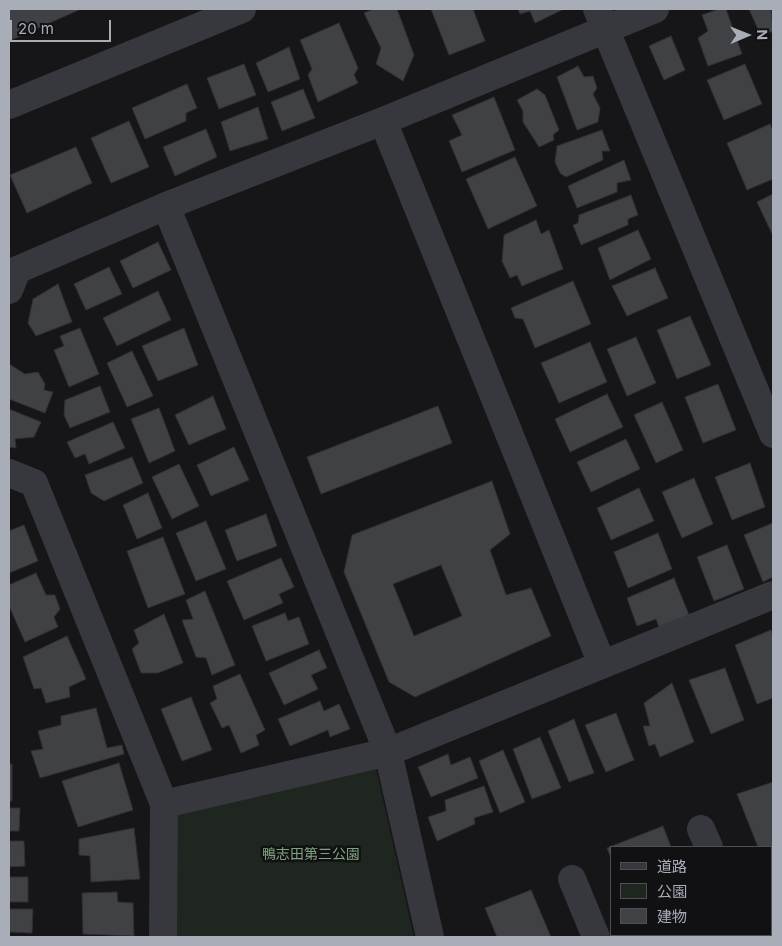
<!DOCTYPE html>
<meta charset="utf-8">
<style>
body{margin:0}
#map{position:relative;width:782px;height:946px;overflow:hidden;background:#161618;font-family:Inter,"Noto Sans JP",sans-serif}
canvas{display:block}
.frame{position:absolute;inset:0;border:10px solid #a8adb8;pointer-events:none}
.legend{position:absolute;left:610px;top:846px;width:162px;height:90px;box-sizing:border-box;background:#111113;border:1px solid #4d4f55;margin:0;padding:6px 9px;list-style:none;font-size:15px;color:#a8adb8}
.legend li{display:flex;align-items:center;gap:10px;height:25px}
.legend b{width:25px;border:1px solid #4d4f55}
.north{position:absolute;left:722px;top:10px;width:50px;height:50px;-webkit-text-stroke:4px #111113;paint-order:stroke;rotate:89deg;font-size:14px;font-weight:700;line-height:20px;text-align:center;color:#a8adb8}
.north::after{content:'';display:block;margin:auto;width:18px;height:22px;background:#a8adb8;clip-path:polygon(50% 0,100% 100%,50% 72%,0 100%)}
.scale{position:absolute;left:10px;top:20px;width:101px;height:22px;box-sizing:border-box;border:2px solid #a8adb8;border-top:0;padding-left:6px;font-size:15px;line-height:18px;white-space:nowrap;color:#a8adb8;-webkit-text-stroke:4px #111113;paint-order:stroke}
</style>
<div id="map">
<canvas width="782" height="946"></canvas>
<div class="frame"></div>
<ul class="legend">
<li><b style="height:6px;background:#37383d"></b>道路</li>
<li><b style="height:14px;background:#1e261f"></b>公園</li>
<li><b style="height:14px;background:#404145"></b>建物</li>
</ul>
<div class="north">N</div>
<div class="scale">20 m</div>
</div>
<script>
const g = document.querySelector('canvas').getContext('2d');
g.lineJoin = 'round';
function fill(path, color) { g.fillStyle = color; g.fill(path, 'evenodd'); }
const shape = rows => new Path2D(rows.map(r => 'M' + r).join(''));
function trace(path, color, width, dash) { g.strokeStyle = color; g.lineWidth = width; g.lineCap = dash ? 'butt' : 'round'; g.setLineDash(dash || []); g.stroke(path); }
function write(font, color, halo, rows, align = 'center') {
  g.font = font + ' Inter,"Noto Sans JP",sans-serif'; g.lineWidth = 5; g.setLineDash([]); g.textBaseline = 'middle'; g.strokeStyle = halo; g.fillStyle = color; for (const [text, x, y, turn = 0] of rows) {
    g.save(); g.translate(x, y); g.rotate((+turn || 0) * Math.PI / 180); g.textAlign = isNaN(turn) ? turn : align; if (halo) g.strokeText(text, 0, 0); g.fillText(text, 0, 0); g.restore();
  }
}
fill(shape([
 [373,755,414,937,163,937,164,804]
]), '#1e261f');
const building = shape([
 [9,9,81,9,9,41,9,9],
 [374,9,397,9,414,55,403,81,376,64,381,48,364,13,374,9],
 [431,9,473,9,485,41,449,55,431,9],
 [518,9,564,9,535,23,530,11,520,14,518,9],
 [719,9,726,9,742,54,708,66,698,38,708,31,702,15,719,9],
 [749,9,771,9,773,31,761,36,749,9],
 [339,23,358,68,354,75,358,83,318,102,308,75,312,69,300,40,339,23],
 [671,36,685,70,664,80,649,46,671,36],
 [289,47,300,79,268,92,256,63,289,47],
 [244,64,256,95,219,109,207,78,244,64],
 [745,64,762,104,724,120,707,80,745,64],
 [578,66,584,77,593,76,597,88,593,94,600,108,598,122,577,130,557,77,578,66],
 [187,84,197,108,186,113,186,121,145,139,132,108,187,84],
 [303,89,315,118,282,131,271,102,303,89],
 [537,89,545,95,559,130,553,135,554,140,539,147,523,122,523,111,517,100,537,89],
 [494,97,515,150,462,172,449,141,462,135,452,115,494,97],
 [258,107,268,139,230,151,221,122,258,107],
 [129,121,149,167,111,183,91,138,129,121],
 [770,124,773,131,773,179,747,190,727,143,770,124],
 [206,129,217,157,175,176,163,147,206,129],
 [602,130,610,151,602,151,603,160,566,177,560,173,555,162,557,146,602,130],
 [76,147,92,183,27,213,10,175,76,147],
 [515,157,537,206,488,229,466,179,515,157],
 [624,160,631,180,617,183,617,192,577,208,568,186,624,160],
 [773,194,773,236,757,202,773,194],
 [631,195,638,215,628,219,628,225,581,245,573,225,578,223,579,215,631,195],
 [536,220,541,234,549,230,563,269,522,286,517,275,510,278,502,261,504,235,536,220],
 [638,230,651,259,610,280,598,248,638,230],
 [158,242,171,270,133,288,120,261,158,242],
 [109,267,122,294,86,310,74,284,109,267],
 [655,268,668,298,627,316,612,286,655,268],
 [573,281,591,324,535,348,523,319,515,318,511,308,573,281],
 [58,284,72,322,36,336,28,323,33,299,58,284],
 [158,291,171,320,117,346,103,318,158,291],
 [690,316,711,365,677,379,657,330,690,316],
 [80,328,99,374,69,387,54,350,64,346,60,336,80,328],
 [184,328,198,365,158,381,142,346,184,328],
 [636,337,656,383,627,396,607,349,636,337],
 [590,342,607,382,559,403,541,363,590,342],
 [132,351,153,396,127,407,107,363,132,351],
 [9,364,25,374,38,372,45,384,44,390,53,392,45,413,9,399,9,364],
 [718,384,736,430,703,443,685,397,718,384],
 [100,386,110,412,70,428,64,415,65,400,100,386],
 [607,394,623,427,570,452,555,419,607,394],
 [213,396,226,429,189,445,175,415,213,396],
 [662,402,683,450,656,463,634,415,662,402],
 [438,406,452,443,321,494,307,457,438,406],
 [159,408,175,451,149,463,131,419,159,408],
 [9,409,41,422,34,437,15,439,16,448,9,447,9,409],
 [113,422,125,448,89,464,85,454,75,458,67,442,113,422],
 [626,439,640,469,591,492,577,462,626,439],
 [234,447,249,480,211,496,197,465,234,447],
 [132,457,143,483,104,501,91,493,85,475,132,457],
 [750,463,765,507,732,520,715,477,750,463],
 [179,464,199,506,172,519,152,477,179,464],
 [694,478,713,524,682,538,662,492,694,478],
 [492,481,510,534,490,550,506,595,531,588,551,636,415,697,389,682,344,572,352,535,492,481],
 [441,565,462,616,414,636,393,584,441,565],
 [639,488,654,521,611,540,597,508,639,488],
 [148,493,162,528,137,539,123,505,148,493],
 [266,514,277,546,237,561,225,530,266,514],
 [206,521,226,569,196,581,176,533,206,521],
 [773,523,773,577,763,582,744,535,773,523],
 [24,525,38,561,9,573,9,531,24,525],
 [658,533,672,569,628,588,614,552,658,533],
 [163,537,185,594,148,608,127,551,163,537],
 [727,545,744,589,714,601,697,557,727,545],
 [281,558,294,587,279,594,283,603,244,620,227,581,281,558],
 [36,573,46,595,55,595,60,609,54,617,58,627,25,642,9,606,9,585,36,573],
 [674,578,689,615,659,627,656,619,637,626,627,598,674,578],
 [205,591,235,665,212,675,206,658,196,657,182,620,193,619,186,600,205,591],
 [285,613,288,621,299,617,309,644,266,661,252,626,285,613],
 [164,614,183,663,158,673,141,673,132,649,139,643,134,630,164,614],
 [771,630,773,636,773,698,757,704,735,645,771,630],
 [67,636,86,679,69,687,70,697,46,703,41,688,34,689,23,657,67,636],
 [319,650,327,668,311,675,318,689,284,705,269,673,319,650],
 [725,668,744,720,711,734,689,680,725,668],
 [240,674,265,730,256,735,259,745,241,753,229,725,222,728,210,703,217,699,213,686,240,674],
 [672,683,694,742,660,757,655,744,649,746,643,726,650,726,644,703,672,683],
 [191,697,212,750,182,761,161,709,191,697],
 [320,701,324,711,339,704,350,729,330,737,328,730,290,746,278,719,320,701],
 [96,708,107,748,122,745,124,754,40,778,31,751,43,749,38,731,61,725,61,716,96,708],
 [616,713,634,760,606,772,585,725,616,713],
 [574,719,594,773,569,782,548,731,574,719],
 [540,737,561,788,532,799,513,749,540,737],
 [503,750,525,802,500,813,479,761,503,750],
 [448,754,451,765,470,757,478,778,431,797,418,767,448,754],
 [119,763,133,810,78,827,62,781,119,763],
 [9,764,12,764,12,801,9,801,9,764],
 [773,782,773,885,771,879,771,847,758,847,737,794,773,782],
 [484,786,493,812,474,818,475,824,437,841,428,817,446,811,445,800,484,786],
 [9,808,20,808,19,831,9,831,9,808],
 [663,826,671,847,611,847,611,858,607,848,663,826],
 [134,828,140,879,91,882,90,856,79,855,79,839,134,828],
 [9,841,24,841,25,866,9,867,9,841],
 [9,877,28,877,28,902,9,902,9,877],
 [531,890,551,937,497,937,485,908,531,890],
 [117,892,118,902,133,903,134,936,83,934,82,893,117,892],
 [9,909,33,909,32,933,9,932,9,909],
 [641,935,706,935,707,937,642,937,641,935]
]);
fill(building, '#404145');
trace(building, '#303034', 1);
trace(shape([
 [597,9,773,434],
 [9,105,242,9],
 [383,121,602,664],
 [166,206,388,752,430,937],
 [9,290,17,270,166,206,383,121,655,9],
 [9,473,34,483,164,804,163,937],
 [164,804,388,752,773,595],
 [701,829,709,847],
 [572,879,596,937],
 [744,935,745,937]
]), '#37383d', 28);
write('14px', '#7fa381', '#111113', [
 ["鴨志田第三公園",311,855]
]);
</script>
